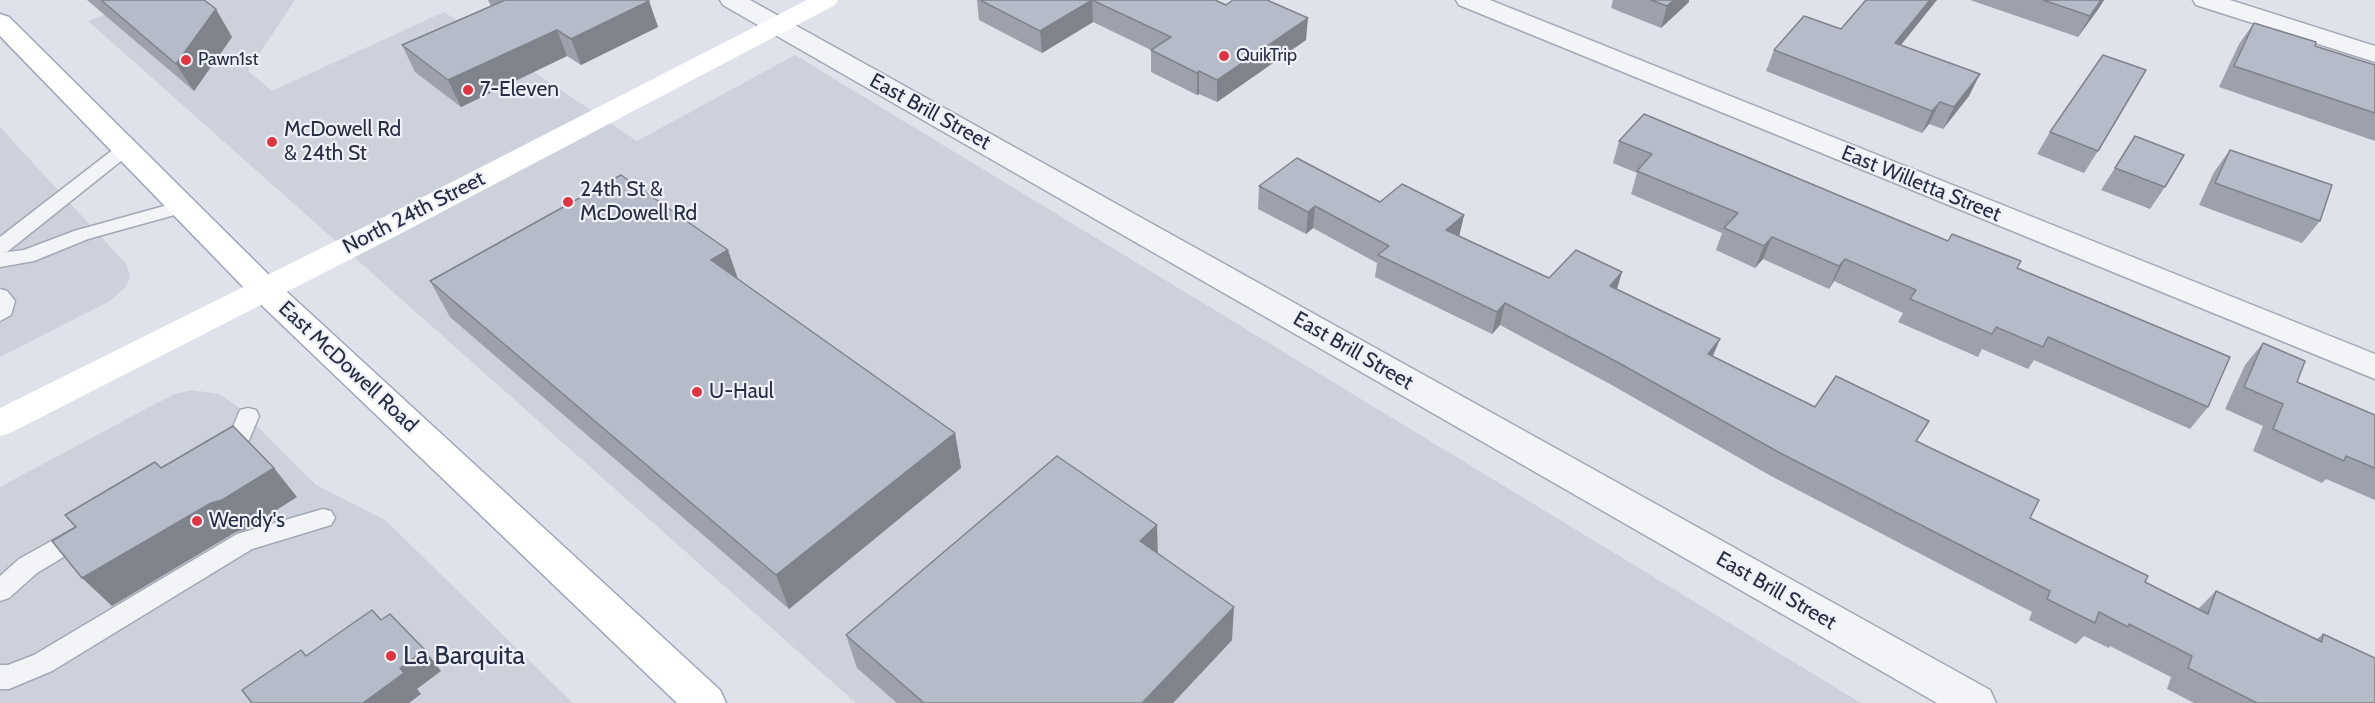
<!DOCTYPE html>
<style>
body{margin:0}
canvas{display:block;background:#dfe2ea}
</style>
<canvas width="2375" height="703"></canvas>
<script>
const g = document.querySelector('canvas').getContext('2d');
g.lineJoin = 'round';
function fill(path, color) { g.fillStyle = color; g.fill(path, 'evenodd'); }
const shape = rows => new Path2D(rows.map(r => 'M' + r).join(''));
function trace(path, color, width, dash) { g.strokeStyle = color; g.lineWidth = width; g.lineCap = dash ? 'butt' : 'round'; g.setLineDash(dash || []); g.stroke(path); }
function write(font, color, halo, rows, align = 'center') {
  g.font = font + ' Cabin,sans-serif'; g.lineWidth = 4.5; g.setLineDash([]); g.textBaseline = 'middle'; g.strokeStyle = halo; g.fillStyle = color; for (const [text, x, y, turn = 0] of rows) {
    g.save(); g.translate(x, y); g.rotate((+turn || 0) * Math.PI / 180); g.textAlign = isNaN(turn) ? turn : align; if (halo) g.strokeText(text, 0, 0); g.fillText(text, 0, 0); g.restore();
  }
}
fill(shape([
 [142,0,295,0,248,71,272,91,444,12,637,141,795,55,1861,703,856,703,88,21],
 [0,127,127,265,130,277,126,287,110,301,0,357],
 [191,390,219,394,237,406,316,485,385,520,573,703,0,703,0,487,151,406,175,394]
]), '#ccd1dc');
const lane = shape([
 [125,144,131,145,134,149,131,153,7,252,0,253,24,250,74,231,182,201,189,203,191,207,189,211,88,239,34,261,0,267,0,237,119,145,125,144],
 [0,289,7,291,15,301,11,315,0,321,0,289],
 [248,408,256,410,259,416,249,440,227,457,219,460,211,457,208,451,211,445,232,429,240,410,248,408],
 [323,509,331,511,335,518,331,525,252,549,52,671,9,689,0,689,0,665,8,665,34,655,237,534,323,509],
 [82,524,90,527,94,534,90,541,37,573,9,598,0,601,0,576,19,559,82,524]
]);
const street = shape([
 [720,0,750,0,1990,690,1996,703,1937,703,723,5,720,0],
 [1456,0,1490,0,2375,354,2375,379,1459,5,1456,0],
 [2193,0,2230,0,2375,46,2375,62,2196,5,2193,0]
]);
const primary = shape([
 [0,14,9,17,274,280,720,690,726,703,677,703,252,296,0,36,0,14]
]);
trace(lane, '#a4a8b5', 3);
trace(street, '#a4a8b5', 3);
trace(primary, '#9da5b7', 3);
fill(lane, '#f2f4f8');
fill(street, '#f2f4f8');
fill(shape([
 [807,0,838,0,835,5,396,236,12,432,0,436,0,408,374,222,807,0]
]), '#fff');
fill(primary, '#fff');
fill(shape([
 [87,0,204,0,232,37,194,91],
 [488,0,647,0,649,1,658,27,581,65,567,56,461,107,415,72,402,45,491,6],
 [977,0,1215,0,1306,40,1217,102,1199,94,1197,95,1151,72,1151,50,1093,22,1042,53,979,20],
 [1613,0,1689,0,1689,2,1661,28,1611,8],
 [1970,0,2104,0,2099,8,2078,37],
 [2254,23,2315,46,2375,65,2375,141,2219,87,2239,44],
 [1841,29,1901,45,1969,96,1943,129,1929,124,1922,133,1766,71,1774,50],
 [2050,132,2098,151,2084,173,2037,154],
 [2135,136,2165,187,2150,209,2101,190],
 [1619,141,1948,241,2017,268,2208,407,2190,429,2034,360,2028,369,1982,349,1978,357,1898,322,1903,313,1834,281,1829,289,1763,259,1755,268,1716,250,1722,233,1631,194,1637,173,1613,163],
 [2230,150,2320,221,2302,243,2199,205,2214,172],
 [1259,186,1380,202,1464,215,1459,236,1549,278,1622,272,1617,289,1720,339,1713,356,1815,407,1916,441,2030,518,2145,582,2198,609,2216,591,2317,639,2323,634,2375,703,2194,703,2167,689,2171,677,2110,646,2109,648,2084,636,2076,644,2029,620,2032,612,1771,476,1610,384,1500,325,1492,334,1375,277,1377,263,1313,228,1306,234,1258,209],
 [738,279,955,433,961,468,789,609,450,317,430,281],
 [2263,343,2297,382,2375,415,2375,500,2326,479,2322,483,2253,451,2263,426,2225,409,2245,365],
 [1158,553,1232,640,1173,703,897,703,857,668,846,635]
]), '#9ca1ac');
fill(shape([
 [1092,0,1093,22,1042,53,1040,31],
 [1674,0,1689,0,1689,2,1661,28,1667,6],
 [1930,0,1937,0,1885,65,1895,43],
 [2101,0,2104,0,2099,8,2078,37,2090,16],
 [649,1,658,27,581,65,571,39],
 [216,9,232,37,194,91,176,64],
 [1308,18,1306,40,1217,102,1217,80],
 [557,30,567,56,461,107,448,80],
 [1199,71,1199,94,1197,95,1197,73],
 [1980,74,1969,96,1943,129,1954,107],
 [1940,102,1929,124,1922,133,1932,111],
 [1315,206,1313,228,1306,234,1308,212],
 [1464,215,1459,237,1446,230],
 [1772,237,1763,259,1755,268,1764,246],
 [728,250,740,285,711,260],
 [1845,259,1834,281,1829,289,1839,266],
 [1622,272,1615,295,1610,286],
 [1505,303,1500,325,1492,334,1497,312],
 [1720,339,1710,362,1708,354],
 [955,433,961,468,789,609,776,575],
 [274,468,297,497,247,529,236,532,112,606,82,578,211,503],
 [1157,525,1158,560,1140,541],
 [1234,607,1232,640,1173,703,1142,703],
 [425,650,441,671,417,689,421,694,409,703,363,703,400,668]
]), '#7f838c');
const building = shape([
 [101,0,204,0,216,9,176,64,101,0],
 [505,0,647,0,649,1,571,39,557,30,448,80,402,45,505,0],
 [980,0,1092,0,1040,31,980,0],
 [1092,0,1215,0,1226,5,1233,0,1267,0,1308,18,1217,80,1199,71,1197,73,1151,50,1171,37,1092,0],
 [1651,0,1674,0,1667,6,1651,0],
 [1866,0,1930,0,1895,43,1980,74,1954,107,1940,102,1932,111,1774,50,1804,16,1841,29,1866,0],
 [2043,0,2101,0,2090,16,2043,0],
 [2254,23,2316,42,2315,46,2375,65,2375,113,2234,66,2254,23],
 [2103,55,2146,70,2098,151,2050,132,2103,55],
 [1644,114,1948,241,1952,234,2021,261,2017,268,2230,357,2208,407,2048,337,2043,347,1996,327,1992,334,1910,299,1916,290,1845,259,1839,266,1772,237,1764,246,1724,228,1738,213,1637,171,1652,154,1619,141,1644,114],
 [2135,136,2184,155,2165,187,2115,168,2135,136],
 [2230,150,2332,185,2320,221,2215,183,2230,150],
 [1297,158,1380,202,1402,184,1464,215,1446,230,1549,278,1576,250,1622,272,1610,286,1720,339,1708,354,1815,407,1836,376,1929,421,1916,441,2039,500,2030,518,2148,576,2145,582,2208,614,2216,591,2322,642,2323,634,2375,658,2375,703,2257,703,2188,668,2192,656,2129,624,2128,627,2099,612,2095,623,2047,599,2050,591,1782,454,1617,362,1505,303,1497,312,1378,255,1389,246,1315,206,1308,212,1259,186,1297,158],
 [621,175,728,250,711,260,955,433,776,575,430,281,621,175],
 [2263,343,2305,361,2297,382,2375,415,2375,468,2346,456,2344,461,2273,429,2283,404,2244,387,2263,343],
 [233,426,274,468,222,500,211,503,82,578,52,541,76,527,65,515,155,462,161,468,233,426],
 [1057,456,1157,525,1140,541,1234,607,1142,703,924,703,846,635,1057,456],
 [372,610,381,620,390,614,425,650,400,668,404,673,363,703,252,703,242,690,301,650,306,656,372,610]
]);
fill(building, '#b5bbc8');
trace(building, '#7f838c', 1.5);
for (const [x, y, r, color] of [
 [1224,56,6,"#dd3643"],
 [186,60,6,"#dd3643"],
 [468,90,6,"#dd3643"],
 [272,142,6,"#dd3643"],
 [568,202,6,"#dd3643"],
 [697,392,6,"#dd3643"],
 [197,521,6,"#dd3643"],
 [391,656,6,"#dd3643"]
]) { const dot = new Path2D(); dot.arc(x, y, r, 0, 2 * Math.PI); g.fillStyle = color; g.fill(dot); trace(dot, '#eff1f7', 2); }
write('18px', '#262e43', '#eff1f7', [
 ["QuikTrip",1236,56],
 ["Pawn1st",198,60]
], 'left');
write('21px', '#262e43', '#eff1f7', [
 ["7-Eleven",480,90],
 ["McDowell Rd",284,130],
 ["& 24th St",284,154],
 ["24th St &",580,190],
 ["McDowell Rd",580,214],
 ["U-Haul",709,392],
 ["Wendy's",209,521]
], 'left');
write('21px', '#262e43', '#eff1f7', [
 ["East Brill Street",930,112,29],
 ["East Willetta Street",1921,184,22],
 ["North 24th Street",414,213,-27],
 ["East Brill Street",1353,351,30],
 ["East McDowell Road",348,367,43],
 ["East Brill Street",1776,591,30]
]);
write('26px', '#262e43', '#eff1f7', [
 ["La Barquita",403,656]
], 'left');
</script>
